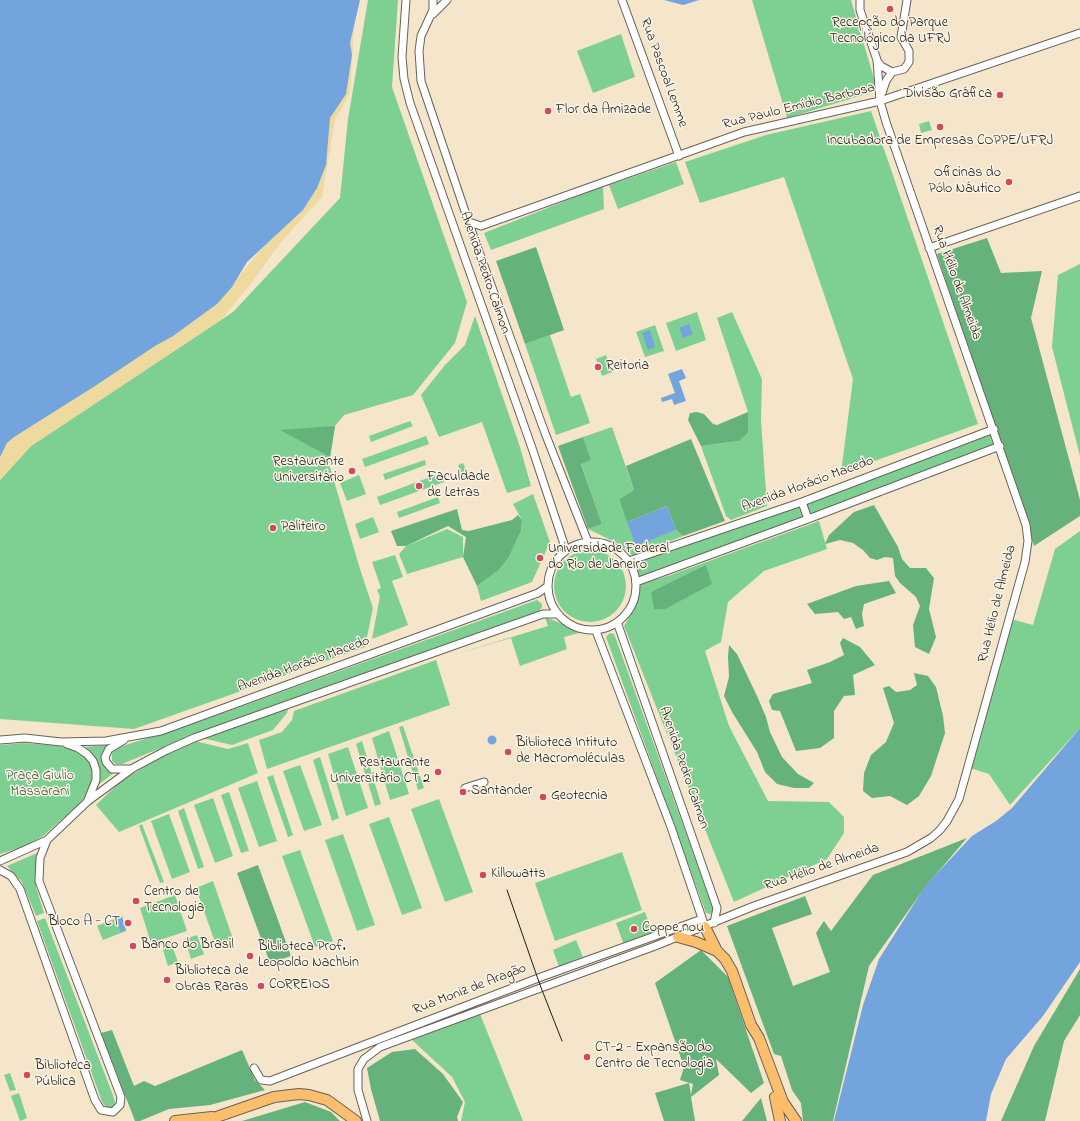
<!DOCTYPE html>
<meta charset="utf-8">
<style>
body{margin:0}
canvas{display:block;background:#f5e5ca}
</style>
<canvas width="1080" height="1121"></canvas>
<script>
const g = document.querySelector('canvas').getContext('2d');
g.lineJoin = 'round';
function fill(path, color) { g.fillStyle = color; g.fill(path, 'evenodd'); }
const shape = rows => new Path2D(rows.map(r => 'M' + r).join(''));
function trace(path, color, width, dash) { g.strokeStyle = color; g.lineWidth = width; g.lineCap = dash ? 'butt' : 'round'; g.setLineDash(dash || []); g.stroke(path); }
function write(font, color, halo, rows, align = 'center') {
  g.font = font + ' "Indie Flower",sans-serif'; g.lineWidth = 3; g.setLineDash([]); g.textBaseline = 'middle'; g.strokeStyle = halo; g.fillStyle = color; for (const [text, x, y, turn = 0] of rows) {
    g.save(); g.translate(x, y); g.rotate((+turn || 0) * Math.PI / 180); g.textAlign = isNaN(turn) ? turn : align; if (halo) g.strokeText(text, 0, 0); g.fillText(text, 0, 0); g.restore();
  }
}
fill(shape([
 [368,0,398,0,392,87,467,302,455,343,413,395,344,415,335,426,329,464,360,569,373,608,365,647,134,729,0,719,0,480,31,446,233,312,340,198,348,119],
 [752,0,851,0,875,82,873,92,787,118],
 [621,34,635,77,593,93,577,51],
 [871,111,978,424,841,473,853,379,784,177,700,203,685,162,766,135],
 [929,121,932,130,921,133,919,124],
 [676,162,684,184,618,209,609,185],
 [603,186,604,209,491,250,484,233],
 [1080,264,1080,456,1052,347,1058,275],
 [697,312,706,340,676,351,666,323],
 [732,312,762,379,761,420,767,506,731,520,726,516,701,446,739,441,748,433,748,412,717,318],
 [475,316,520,447,531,486,507,493,482,422,439,437,421,395,445,365,465,345],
 [655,325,664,351,645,357,636,332],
 [550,335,571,397,580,394,590,423,556,435,525,344],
 [606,355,612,372,602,376,596,359],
 [410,421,413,426,371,442,369,436],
 [612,427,634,490,619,499,636,545,676,530,683,536,633,556,617,543,588,529,602,524,581,463,591,460,583,437],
 [994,429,1000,446,636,582,629,561],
 [426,436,429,444,365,467,362,459],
 [425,460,426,465,385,480,383,474],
 [463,463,469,476,463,478,458,465],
 [441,473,444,482,380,505,377,497],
 [359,475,366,494,347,501,340,483],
 [533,494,550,542,532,582,481,601,477,586,499,570,509,557,521,531,522,520,513,504],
 [438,497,440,503,399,518,397,512],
 [373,517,379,532,360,539,355,524],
 [819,521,827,549,764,571,728,602,721,642,705,651,729,726,768,801,829,802,844,817,844,833,827,859,734,902,624,626,634,609,641,584,668,576],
 [447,529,463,537,463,557,407,574,399,554,406,546],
 [1080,531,1080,728,1010,805,989,774,970,768,1011,619,1033,625,1055,549],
 '554 586a36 36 0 1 1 72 0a36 36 0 1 1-72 0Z',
 [395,555,403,577,392,581,408,625,372,639,380,596,377,590,381,588,372,562],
 [537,600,542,604,542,607,539,611,200,732,122,764,116,764,112,761,112,752,116,748,198,722],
 [545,617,583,632,564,637,567,649,520,666,511,638,453,655,548,626],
 [610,633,614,634,616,639,714,911,710,914,706,913,606,637],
 [436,660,450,705,267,769,259,740,282,732,292,720,294,711],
 [289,706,287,713,273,730,232,745,202,738],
 [403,726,424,788,418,790,399,727],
 [389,731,409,794,390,800,372,738],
 [195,741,228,749,248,743,258,773,119,832,96,805,121,781,161,757],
 [362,741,381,804,375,806,356,744],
 [24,743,60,746,81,753,92,765,93,781,85,797,77,806,43,836,25,846,0,854,0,745],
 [107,745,102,753,102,762,107,769,115,772,98,785,99,767,93,754,85,747],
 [348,747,368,808,346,816,328,754],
 [320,757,339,818,332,821,313,760],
 [300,765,322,825,304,831,283,771],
 [273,775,293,835,288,837,267,777],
 [257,781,277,841,259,847,238,788],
 [229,792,249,851,241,853,221,795],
 [213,798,233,856,215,863,194,805],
 [439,799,473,892,445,902,411,809],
 [184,808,204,867,198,869,178,811],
 [169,814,190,872,172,879,151,821],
 [389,817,422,908,402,915,369,824],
 [142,824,164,882,160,883,139,826],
 [343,834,375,925,357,931,325,840],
 [300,850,333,941,315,947,282,856],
 [622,852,642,910,555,941,535,883],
 [37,853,36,887,44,913,36,916,22,882,7,866],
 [213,881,234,942,217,948,196,888],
 [175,895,187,931,151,943,140,908],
 [645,912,653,934,624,945,616,923],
 [122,916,126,931,103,940,97,926],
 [45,918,114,1098,115,1104,112,1107,109,1108,104,1105,101,1099,37,921],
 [197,935,204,954,191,959,185,939],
 [576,940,583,957,559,967,553,950],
 [171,943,178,962,168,966,162,947],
 [480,1014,523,1121,461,1121,465,1102,452,1077,412,1040],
 [10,1073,16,1090,10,1091,4,1075],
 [19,1093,27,1118,20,1121,11,1096]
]), '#7ed092');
fill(shape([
 [987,238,1001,273,1042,271,1031,318,1080,500,1080,516,1034,546,937,254],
 [536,247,564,330,525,344,496,261],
 [697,412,704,414,713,424,717,425,748,412,748,433,739,441,701,446,688,420,690,413],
 [335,426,330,457,280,430],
 [583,437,591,460,581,464,602,524,588,529,558,446],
 [691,439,725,521,683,536,676,530,667,506,627,522,619,499,634,490,626,466],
 [874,505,898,547,902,559,910,568,926,568,934,578,929,609,936,637,929,654,915,647,913,625,920,606,916,597,900,583,895,576,893,558,885,557,877,560,870,558,863,550,853,543,840,540,825,544,829,535,854,512],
 [457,509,462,530,469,531,512,520,518,515,522,520,521,531,509,557,499,570,477,586,463,557,466,537,448,526,406,546,397,546,391,531],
 [706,565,712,584,665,609,654,609,651,592],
 [889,581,896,593,864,604,862,614,864,626,856,629,851,617,844,619,838,612,815,614,807,604,856,586],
 [843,638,860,647,875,665,853,675,855,695,844,696,834,711,834,738,820,748,796,751,780,711,772,710,769,701,773,694,812,683,807,670,830,662,844,655,840,643],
 [729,645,737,654,757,696,766,717,770,732,782,757,798,774,814,783,809,788,794,788,777,784,765,772,757,752,732,712,724,696,729,677,728,657],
 [914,673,928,676,936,687,943,716,945,733,931,776,919,796,907,805,890,796,872,798,863,791,864,773,871,755,886,742,894,723,883,688,889,686,896,692,910,690,917,685],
 [967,838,926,886,869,966,833,1121,803,1121,801,1103,792,1090,781,1056,774,1054,727,926,805,896,812,914,772,928,793,986,830,972,816,933,824,921,831,931,873,875],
 [258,865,291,956,270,963,237,873],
 [701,950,728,977,764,1083,751,1093,716,1059,719,1075,691,1097,695,1121,664,1121,655,1093,689,1083,691,1095,693,1084,680,1080,684,1067,655,983],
 [1080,969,1080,1015,1064,1041,1045,1121,1001,1121,1034,1046],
 [112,1030,134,1086,144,1081,155,1086,242,1050,255,1080,265,1090,210,1105,169,1109,140,1121,135,1121,101,1033],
 [415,1049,443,1074,463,1102,457,1117,458,1121,380,1121,371,1089,367,1068,392,1052],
 [761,1098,767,1121,742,1121],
 [305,1102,331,1112,340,1121,242,1121]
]), '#66b27c');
fill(shape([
 [355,12,350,93,335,120,322,197,281,242,250,285,221,320,31,446,0,480,0,452,19,428,220,300,276,231,348,19]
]), '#eeda9e');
fill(shape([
 [0,0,360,0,350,43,352,55,346,94,330,118,326,165,317,188,303,210,247,262,232,287,217,304,173,336,155,346,95,386,14,437,7,443,0,457],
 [664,0,699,0,683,5],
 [689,324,693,334,683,338,679,328],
 [650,330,655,347,648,350,642,333],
 [682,369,686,378,679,381,686,401,674,405,672,399,662,402,661,398,675,393,668,374],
 [667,506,676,530,636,546,627,522],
 [1080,728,1080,962,1043,1016,1006,1059,991,1094,986,1121,834,1121,863,1005,879,959,926,885,972,836,996,821,1012,808],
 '487.5 740a4.5 4.5 0 1 1 9 0a4.5 4.5 0 1 1-9 0Z',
 [122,917,126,930,121,932,116,919]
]), '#74a4de');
const minor = shape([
 [406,0,402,57,404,79,410,103,532,448,566,550],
 [433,0,433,10,421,36,419,51,421,81,474,238,545,433,588,542],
 [622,0,679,156],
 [433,14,447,0],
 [877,61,881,66,892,72],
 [882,93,886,81,892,72,904,69,909,62,909,51,901,37,907,0],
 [469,222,481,226,744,132,880,101,1080,33],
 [929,248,1080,196],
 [802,502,808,519],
 '548 586a44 44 0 1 1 88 0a44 44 0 1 1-88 0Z',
 [629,561,802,502,994,429],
 [636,582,808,519,1000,446],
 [617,622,717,908,714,923],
 [596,631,671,827,703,921],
 [0,740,25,738,61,742,106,741,161,731,538,593,548,586],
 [124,740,109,749,105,757,106,762,112,769,131,769],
 [67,744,78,748,87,754,93,761,96,770,96,780,88,800],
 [465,788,484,782],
 [0,861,47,840,88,801,133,768,167,750,194,738,292,703,543,614,557,614],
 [0,870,11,876,20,889,95,1100,101,1110,113,1112,120,1105,121,1097,39,881,40,858,47,840],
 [254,1068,261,1080,270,1081,541,977,702,919],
 [367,1121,358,1090,358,1069,364,1059,380,1047,655,946,754,906,907,852,931,838,940,830,947,821,959,799,1025,562,1028,541,1026,525,886,122,880,101,877,60,860,10,860,0]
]);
const highway = shape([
 [705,927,717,951,725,959,732,971,751,1025,759,1038,783,1102,796,1121],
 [678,937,696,942,717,951],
 [775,1097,780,1121],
 [175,1121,212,1117],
 [205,1121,274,1097,299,1094,309,1095,327,1100,356,1121]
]);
trace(minor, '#686259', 9);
trace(highway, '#686259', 12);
trace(minor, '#fff', 7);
trace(highway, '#fabe6d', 10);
trace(shape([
 [507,890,540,985,562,1041]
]), '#1c1c1c', 1);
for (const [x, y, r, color] of [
 [890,9,4,"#d1495b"],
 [1000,95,4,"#d1495b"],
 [548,111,4,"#d1495b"],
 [940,127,4,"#d1495b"],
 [1009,182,4,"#d1495b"],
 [598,367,4,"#d1495b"],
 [352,471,4,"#d1495b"],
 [419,486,4,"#d1495b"],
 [273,528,4,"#d1495b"],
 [540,558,4,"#d1495b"],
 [508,752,4,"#d1495b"],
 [438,772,4,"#d1495b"],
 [463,792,4,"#d1495b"],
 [543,797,4,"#d1495b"],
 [483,875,4,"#d1495b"],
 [136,901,4,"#d1495b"],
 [128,923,4,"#d1495b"],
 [634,929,4,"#d1495b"],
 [133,946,4,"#d1495b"],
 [250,956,4,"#d1495b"],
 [167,980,4,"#d1495b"],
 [261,986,4,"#d1495b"],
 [587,1057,4,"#d1495b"],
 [27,1075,4,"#d1495b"]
]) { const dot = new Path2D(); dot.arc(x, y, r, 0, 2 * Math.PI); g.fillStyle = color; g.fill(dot); trace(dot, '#fcf5e5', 1.5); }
write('14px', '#1c1c1c', '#fcf5e5', [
 ["Recepção do Parque",890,24,"center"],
 ["Tecnológico da UFRJ",890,40,"center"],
 ["Divisão Gráfica",992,95,"right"],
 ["Flor da Amizade",556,111],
 ["Incubadora de Empresas COPPE/UFRJ",940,142,"center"],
 ["Oficinas do",1001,174,"right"],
 ["Pólo Náutico",1001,190,"right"],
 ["Reitoria",606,367],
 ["Restaurante",344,463,"right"],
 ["Universitário",344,479,"right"],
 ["Faculdade",427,478],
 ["de Letras",427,494],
 ["Paliteiro",281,528],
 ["Universidade Federal",548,550],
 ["do Rio de Janeiro",548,566],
 ["Biblioteca Intituto",516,744],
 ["de Macromoléculas",516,760],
 ["Restaurante",430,764,"right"],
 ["Universitário CT 2",430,780,"right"],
 ["Santander",471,792],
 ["Geotecnia",551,797],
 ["Killowatts",491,875],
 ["Centro de",144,893],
 ["Tecnologia",144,909],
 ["Bloco A - CT",120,923,"right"],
 ["Coppe nou",642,929],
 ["Banco do Brasil",141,946],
 ["Biblioteca Prof.",258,948],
 ["Leopoldo Nachbin",258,964],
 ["Biblioteca de",175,972],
 ["Obras Raras",175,988],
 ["CORREIOS",269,986],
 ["CT-2 - Expansão do",595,1049],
 ["Centro de Tecnologia",595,1065],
 ["Biblioteca",35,1067],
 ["Pública",35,1083]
], 'left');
write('14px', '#1c1c1c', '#fcf5e5', [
 ["Rua Pascoal Lemme",663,73,70],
 ["Rua Paulo Emídio Barbosa",799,107,-14],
 ["Avenida Pedro Calmon",484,273,71],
 ["Rua Hélio de Almeida",956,283,70],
 ["Avenida Horácio Macedo",808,485,-20],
 ["Rua Hélio de Almeida",998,604,-76],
 ["Avenida Horácio Macedo",304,665,-20],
 ["Avenida Pedro Calmon",683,768,71],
 ["Rua Hélio de Almeida",822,868,-19],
 ["Rua Moniz de Aragão",470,990,-21]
]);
write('14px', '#3e5b45', '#fcf5e5', [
 ["Praça Giulio",40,777],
 ["Massarani",40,793]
]);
</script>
